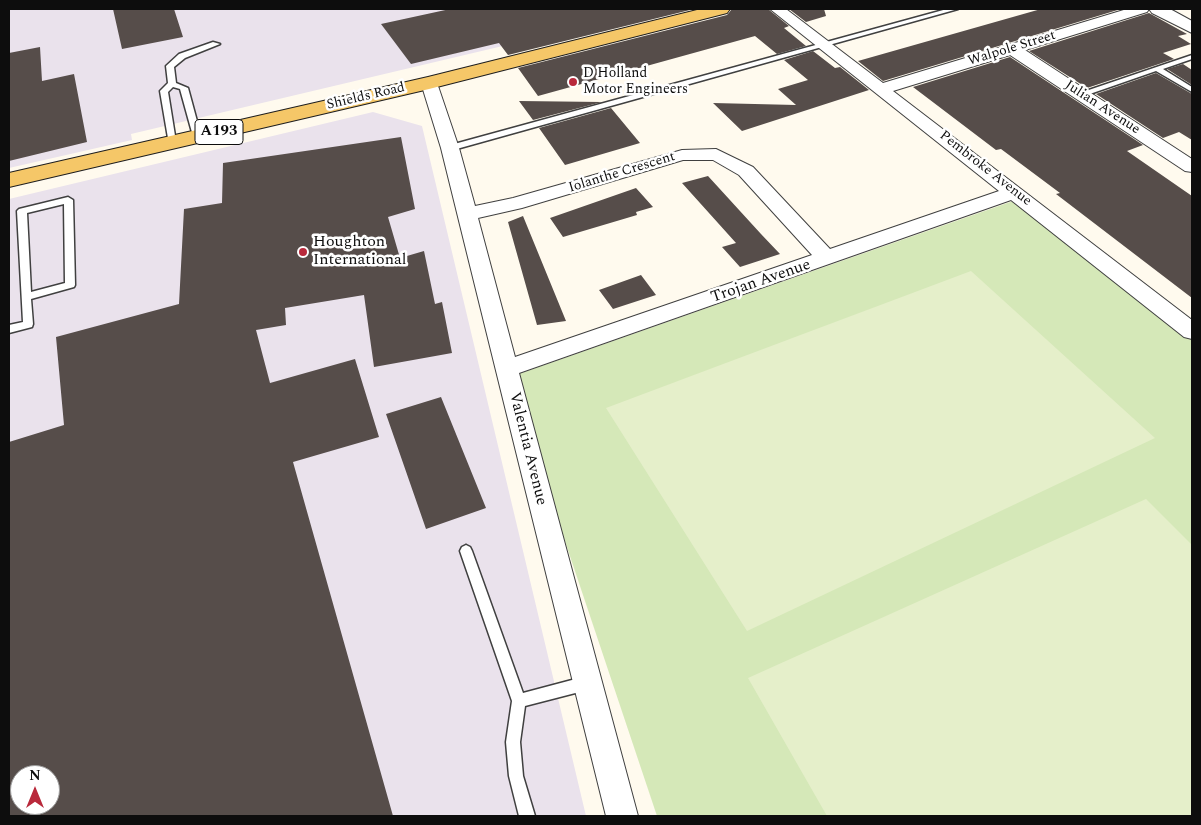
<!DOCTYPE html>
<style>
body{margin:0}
#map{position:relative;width:1201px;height:825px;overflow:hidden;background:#fffaee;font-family:Spectral,serif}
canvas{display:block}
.frame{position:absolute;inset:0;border:10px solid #0d0d0d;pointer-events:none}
.north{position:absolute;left:10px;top:765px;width:50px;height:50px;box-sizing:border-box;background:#fff;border:1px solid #9e9e9e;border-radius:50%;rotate:0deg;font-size:14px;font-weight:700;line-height:20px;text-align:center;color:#0d0d0d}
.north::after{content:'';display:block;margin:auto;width:18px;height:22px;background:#b9293b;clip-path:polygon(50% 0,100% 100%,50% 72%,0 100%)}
</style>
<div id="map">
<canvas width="1201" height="825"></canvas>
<div class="frame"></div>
<div class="north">N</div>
</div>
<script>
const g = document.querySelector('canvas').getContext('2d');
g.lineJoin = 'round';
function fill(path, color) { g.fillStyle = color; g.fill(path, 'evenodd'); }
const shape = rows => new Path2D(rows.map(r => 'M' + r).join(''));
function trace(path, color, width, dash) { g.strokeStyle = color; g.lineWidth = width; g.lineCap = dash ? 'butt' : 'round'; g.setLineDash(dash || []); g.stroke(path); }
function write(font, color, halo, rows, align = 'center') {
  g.font = font + ' Spectral,serif'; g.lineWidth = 5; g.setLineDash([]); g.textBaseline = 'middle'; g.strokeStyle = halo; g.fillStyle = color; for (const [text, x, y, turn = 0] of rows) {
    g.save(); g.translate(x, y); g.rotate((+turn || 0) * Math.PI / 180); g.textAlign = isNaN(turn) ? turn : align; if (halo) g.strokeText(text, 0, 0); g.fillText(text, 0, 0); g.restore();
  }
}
fill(shape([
 [9,9,659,9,131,134,132,140,9,168],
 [373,112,422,126,586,816,9,816,9,199],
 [20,775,50,775,50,805,20,805]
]), '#eae2ec');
fill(shape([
 [1016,200,1192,338,1192,816,657,816,510,377]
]), '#d5e8b8');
fill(shape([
 [971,271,1155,438,747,631,606,408],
 [1146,499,1192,545,1192,816,827,816,748,678]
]), '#e5efca');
fill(shape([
 [113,9,174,9,183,37,122,49],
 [450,9,694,9,508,55,499,43,411,64,381,24],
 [732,9,768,9,789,26,784,28,806,46,777,54,755,36,538,96,518,68,727,15],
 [789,9,824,9,826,16,806,22],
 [1041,9,1121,9,883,81,858,61],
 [1149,13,1187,34,1178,36,1191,44,1163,53,1174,59,1087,88,1029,51],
 [40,47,42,81,74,74,87,142,9,161,9,53],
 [813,51,835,68,840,67,869,90,742,131,713,103,796,105,778,89,808,80,784,60],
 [1010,57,1143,145,1127,151,1192,196,1192,298,1056,194,1060,193,1001,149,996,150,913,87],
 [1183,64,1192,70,1192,85,1167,69],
 [1156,73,1192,94,1192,140,1179,132,1163,138,1096,94],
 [519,101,602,102,533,120],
 [611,108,640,143,565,165,539,128],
 [401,137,415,209,388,217,400,258,424,251,435,304,442,302,452,353,374,367,364,295,285,308,286,325,256,330,270,383,355,359,379,437,293,462,393,816,9,816,9,442,64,425,56,337,179,304,184,209,222,203,223,163],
 [20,775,50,775,50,805,20,805],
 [708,176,761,234,780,254,740,267,722,247,736,243,682,183],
 [636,188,653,207,636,212,637,215,563,237,550,218],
 [523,216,566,321,537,325,508,222],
 [641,275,656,295,613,309,599,290],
 [441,397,486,508,426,529,386,414]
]), '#564d4a');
const service = shape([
 [947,9,958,9,453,150,450,151,446,148,447,146,947,9],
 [213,42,220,44,185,58,174,67,176,83,188,88,201,136,197,139,193,136,180,89,173,87,168,92,176,142,175,144,169,144,160,91,168,83,166,66,179,54,213,42],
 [1192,55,1192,59,1163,69,1192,87,1192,92,1156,71,1084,96,1077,94,1192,55],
 [68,197,73,200,75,285,74,287,31,299,33,324,32,327,9,333,9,325,23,322,17,211,19,209,68,197],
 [64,204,65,283,31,292,27,213,64,204],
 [466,545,470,547,472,551,523,693,587,676,592,678,594,683,592,688,587,690,525,706,520,742,523,776,535,816,519,816,509,776,506,742,512,701,460,551,462,547,466,545]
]);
const minor = shape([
 [770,9,786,9,883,83,1127,9,1149,9,1147,12,1025,50,1192,159,1192,172,1185,171,1010,55,893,91,1192,320,1192,339,1184,337,1011,200,519,373,638,816,606,816,441,148,421,83,423,79,429,78,435,79,437,83,459,148,475,206,513,198,682,150,716,149,753,167,830,249,999,191,770,9],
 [683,160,713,160,739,175,812,255,515,357,478,218,522,208,683,160]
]);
const tertiary = shape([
 [1149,9,1170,9,1192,21,1192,33,1152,13,1149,9]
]);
const primary = shape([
 [701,9,730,9,727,13,429,89,9,187,9,173,428,77,701,9]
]);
trace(service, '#404040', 3);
trace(minor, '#404040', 2);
trace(tertiary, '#404040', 2);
trace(primary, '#1e1e1e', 2);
fill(service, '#fff');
fill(minor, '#fff');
fill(tertiary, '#fff');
fill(primary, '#f5c768');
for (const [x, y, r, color] of [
 [573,82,5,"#b9293b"],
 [303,252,5,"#b9293b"]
]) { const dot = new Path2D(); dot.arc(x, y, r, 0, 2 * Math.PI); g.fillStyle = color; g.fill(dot); trace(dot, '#fff', 2); }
write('14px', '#0d0d0d', '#fff', [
 ["Walpole Street",1012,49,-17],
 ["Shields Road",366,97,-13],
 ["Julian Avenue",1102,108,33],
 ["Pembroke Avenue",985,169,38],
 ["Iolanthe Crescent",622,173,-17]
]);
write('14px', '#0d0d0d', '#fff', [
 ["D Holland",583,74],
 ["Motor Engineers",583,90]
], 'left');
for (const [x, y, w] of [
 [219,132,48]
]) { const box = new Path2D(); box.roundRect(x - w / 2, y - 12.5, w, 25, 4); g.fillStyle = '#fff'; g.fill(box); trace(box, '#0d0d0d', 1); }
write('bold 15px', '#0d0d0d', null, [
 ["A193",219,132]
]);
write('16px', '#0d0d0d', '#fff', [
 ["Houghton",313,243],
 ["International",313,261]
], 'left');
write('16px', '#0d0d0d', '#fff', [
 ["Trojan Avenue",761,282,-19],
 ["Valentia Avenue",527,449,76]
]);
</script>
